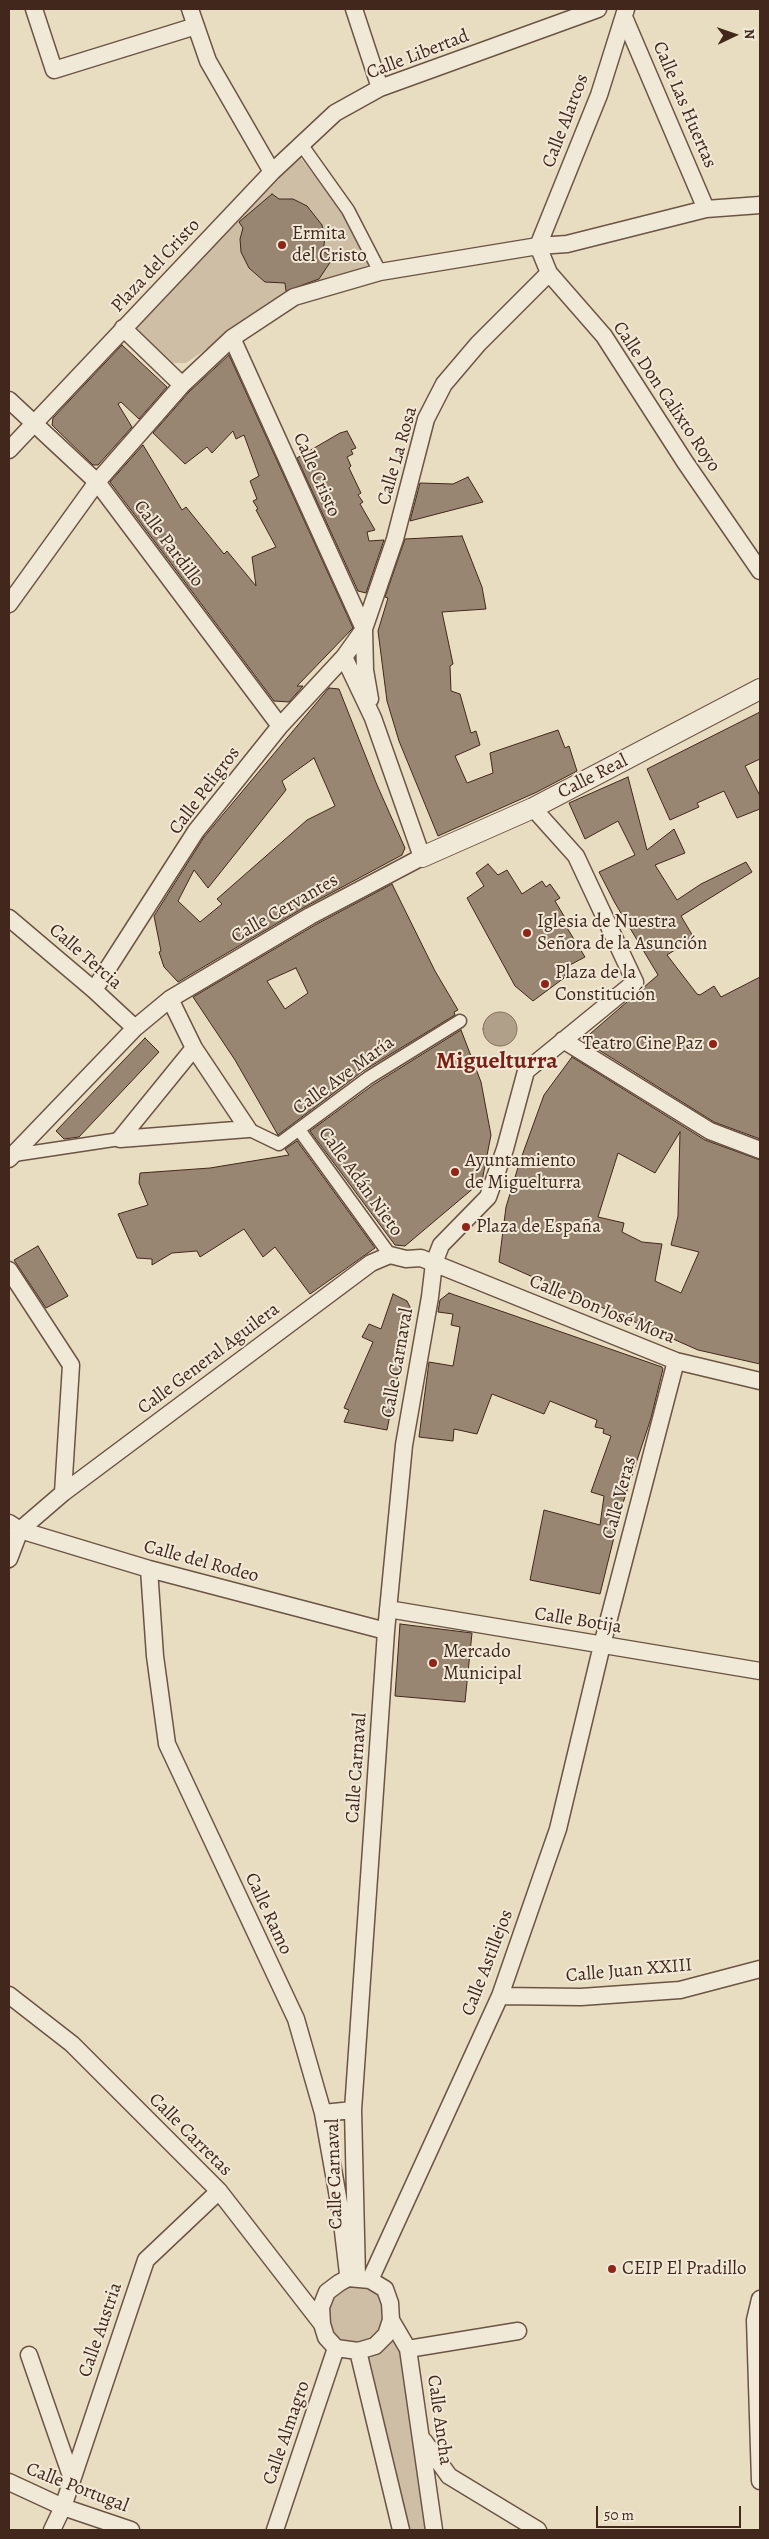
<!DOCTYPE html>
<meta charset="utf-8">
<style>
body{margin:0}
#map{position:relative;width:769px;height:2539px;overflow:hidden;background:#e9ddc1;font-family:Alegreya,serif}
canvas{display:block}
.frame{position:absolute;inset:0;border:10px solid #42271c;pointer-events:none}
.north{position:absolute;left:709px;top:10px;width:50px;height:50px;-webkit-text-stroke:4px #f1e9d7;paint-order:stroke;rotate:87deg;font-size:14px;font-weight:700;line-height:20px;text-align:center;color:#42271c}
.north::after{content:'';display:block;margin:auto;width:18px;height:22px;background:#42271c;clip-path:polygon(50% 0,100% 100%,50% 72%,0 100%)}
.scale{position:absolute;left:596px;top:2506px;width:145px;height:22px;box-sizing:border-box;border:2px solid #42271c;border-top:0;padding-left:6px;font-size:15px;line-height:18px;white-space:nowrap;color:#42271c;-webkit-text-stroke:4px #f1e9d7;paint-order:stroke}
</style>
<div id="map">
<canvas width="769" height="2539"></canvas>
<div class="frame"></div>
<div class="north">N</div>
<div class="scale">50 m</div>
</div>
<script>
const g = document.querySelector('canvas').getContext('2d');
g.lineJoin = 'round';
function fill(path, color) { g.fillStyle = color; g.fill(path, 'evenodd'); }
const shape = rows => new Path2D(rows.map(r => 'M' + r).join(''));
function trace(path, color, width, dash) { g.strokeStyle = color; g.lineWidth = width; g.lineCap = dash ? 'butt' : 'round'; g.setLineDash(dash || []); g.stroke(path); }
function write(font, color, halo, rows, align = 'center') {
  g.font = font + ' Alegreya,serif'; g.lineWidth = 4; g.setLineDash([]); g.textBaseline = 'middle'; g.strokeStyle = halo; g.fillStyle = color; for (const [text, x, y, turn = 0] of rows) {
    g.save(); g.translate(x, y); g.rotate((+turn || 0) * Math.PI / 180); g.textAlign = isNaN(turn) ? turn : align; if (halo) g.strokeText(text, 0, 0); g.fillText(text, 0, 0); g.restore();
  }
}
fill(shape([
 [300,157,343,213,369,265,283,297,186,363,173,363,133,326],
 [348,2278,385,2289,408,2349,434,2530,401,2530,358,2351,326,2337,327,2292]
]), '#cdbea5');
const water = shape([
 '483 1029a17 17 0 1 1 34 0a17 17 0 1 1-34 0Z'
]);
fill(water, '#b09f89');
trace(water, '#846f5d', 1);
const building = shape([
 [272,194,279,199,293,199,307,206,322,225,325,238,323,251,333,258,319,279,286,291,285,283,265,282,249,268,241,252,240,239,243,228,239,222,272,194],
 [122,345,167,387,139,419,121,402,118,404,132,427,98,465,93,465,52,425,53,418,122,345],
 [229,355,353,628,297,686,303,686,289,702,274,701,110,482,143,445,182,510,186,507,224,554,227,551,256,586,252,557,276,547,256,510,258,509,253,501,257,499,250,481,259,476,244,435,236,439,233,431,212,453,207,447,185,464,153,433,189,392,229,355],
 [347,431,356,448,351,450,353,454,347,457,351,466,349,468,361,493,358,495,363,502,360,504,375,530,367,532,369,541,384,540,366,593,358,591,297,458,340,433,347,431],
 [468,477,483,502,410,521,420,483,453,484,468,477],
 [462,536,482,587,486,609,442,612,453,664,450,666,451,691,460,694,471,733,476,731,480,745,455,756,467,783,493,773,490,753,558,730,565,748,569,746,577,771,537,792,438,836,399,741,387,701,378,631,388,598,385,597,405,539,462,536],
 [329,688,339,689,377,785,405,848,402,855,305,907,178,982,164,967,159,952,161,951,154,916,204,837,329,688],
 [314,758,335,806,307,820,217,899,222,904,200,922,178,901,194,870,208,888,286,790,282,781,314,758],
 [760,712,760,759,745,766,760,796,760,809,737,818,724,791,697,803,699,807,670,820,647,769,760,712],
 [628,777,647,850,674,829,685,853,655,865,677,900,701,884,746,862,752,872,681,916,694,938,667,955,697,994,700,995,714,986,721,997,760,977,760,1139,714,1122,583,1040,658,975,615,903,599,872,635,855,618,821,585,839,569,803,628,777],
 [488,864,498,875,507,870,522,894,542,881,546,887,550,884,560,898,555,901,567,921,564,923,585,957,568,966,564,978,533,1001,515,986,467,898,484,886,476,873,488,864],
 [392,884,435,971,458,1010,454,1012,455,1015,363,1071,278,1135,235,1060,193,997,315,925,392,884],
 [296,968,308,993,285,1009,267,981,296,968],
 [461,1030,481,1082,491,1135,482,1181,405,1246,395,1245,310,1131,373,1085,461,1030],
 [145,1038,159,1052,79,1137,64,1139,56,1131,145,1038],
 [572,1057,705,1140,760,1160,760,1364,698,1350,499,1262,506,1207,519,1164,544,1095,572,1057],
 [680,1132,678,1216,671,1245,699,1252,681,1293,655,1281,662,1244,642,1242,622,1232,624,1223,598,1217,618,1153,655,1173,680,1132],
 [297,1141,375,1248,310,1294,275,1247,263,1257,244,1229,200,1257,197,1251,172,1253,152,1265,152,1259,137,1258,118,1214,148,1205,139,1183,140,1173,210,1168,289,1155,285,1149,297,1141],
 [38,1246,68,1296,46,1308,14,1260,38,1246],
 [449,1293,662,1367,663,1369,651,1418,621,1509,600,1594,530,1580,544,1510,600,1525,604,1496,591,1492,611,1436,603,1433,604,1429,595,1427,597,1420,550,1401,544,1414,492,1394,477,1434,454,1429,453,1441,419,1437,429,1362,453,1366,460,1327,451,1325,453,1314,438,1312,440,1300,449,1293],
 [393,1294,407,1301,411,1309,387,1430,344,1422,349,1410,344,1408,373,1342,362,1337,369,1324,381,1329,393,1294],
 [400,1624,472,1633,465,1702,395,1696,400,1624]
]);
fill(building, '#998672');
trace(building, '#42271c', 1);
const pedestrian = shape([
 [301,144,348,210,380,272],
 [248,1129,279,1144,368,1078,460,1021],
 [300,1131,390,1255],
 [14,1155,120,1139]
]);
const minor = shape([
 [34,9,54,70,196,26],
 [190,9,208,61,272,172],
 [354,9,380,88],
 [626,9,599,95,538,246,549,273,604,336,685,462,760,571],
 [624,17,706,209],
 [123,328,182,385],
 [232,338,364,629,365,670,370,699],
 [9,400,97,482,280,726],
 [9,450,272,172,335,113,380,88,598,9],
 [9,604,97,482,182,385,232,338,294,297,380,272,538,246,567,244,706,209,760,205],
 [9,918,94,990,135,1028],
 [94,990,196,831,280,726,344,657,364,629,395,539,426,419,444,384,478,344,549,273],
 [563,1040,710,1131,760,1150],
 [120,1139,248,1129,194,1048,170,999],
 [120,1139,194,1048],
 [9,1159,135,1028,170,999,310,916,422,857,373,718,344,657],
 [9,1270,71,1365,63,1493],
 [9,1523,20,1530,149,1569,386,1631],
 [9,1559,20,1530,63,1493,371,1263,390,1255,406,1259,421,1258,676,1361,760,1381],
 [149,1569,155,1656,167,1744,296,2019,323,2113,341,2214,348,2274],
 [388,1609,760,1671],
 [9,1995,72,2044,219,2191,322,2324],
 [500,1996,581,1997,680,1990,760,1969],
 [323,2113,353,2110],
 [348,2278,370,2280,385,2289,390,2303,391,2320,386,2335,375,2346,358,2351,336,2348,326,2337,322,2324,321,2307,327,2292,339,2283,348,2278],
 [357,2278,353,2110,386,1631,404,1445,430,1297,434,1263,441,1245,488,1197,505,1149,526,1071,635,982,576,856,533,808],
 [370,2280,500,1996,558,1829,602,1645,676,1361],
 [760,2299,755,2320,760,2481],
 [391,2320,408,2349,434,2530],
 [408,2349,518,2331],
 [358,2351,401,2530],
 [29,2355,72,2479],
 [424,2441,449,2476,538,2530],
 [9,2482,63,2507,131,2530],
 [52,2530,63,2507,146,2260,219,2191],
 [275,2530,336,2348]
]);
const tertiary = shape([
 [422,857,533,808,760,689]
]);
trace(pedestrian, '#6c5445', 15);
trace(minor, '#6c5445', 19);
trace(tertiary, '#6c5445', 22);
trace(pedestrian, '#f1e9d7', 12);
trace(minor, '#f1e9d7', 16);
trace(tertiary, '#f1e9d7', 20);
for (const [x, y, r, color] of [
 [282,245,5,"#8f2418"],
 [527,933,5,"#8f2418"],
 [545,984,5,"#8f2418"],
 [713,1044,5,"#8f2418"],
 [455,1172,5,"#8f2418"],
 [466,1227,5,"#8f2418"],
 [433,1663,5,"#8f2418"],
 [612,2269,5,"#8f2418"]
]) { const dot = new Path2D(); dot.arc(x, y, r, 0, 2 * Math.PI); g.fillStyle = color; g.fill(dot); trace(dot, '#f1e9d7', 2); }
write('19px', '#42271c', '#f1e9d7', [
 ["Calle Libertad",418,55,-21],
 ["Calle Las Huertas",684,105,67],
 ["Calle Alarcos",566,121,-69],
 ["Plaza del Cristo",156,266,-47],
 ["Calle Don Calixto Royo",666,397,56],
 ["Calle La Rosa",398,456,-74],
 ["Calle Cristo",316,475,66],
 ["Calle Pardillo",168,544,53],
 ["Calle Real",593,777,-27],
 ["Calle Peligros",205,791,-53],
 ["Calle Cervantes",285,909,-30],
 ["Calle Tercia",85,957,41],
 ["Calle Ave María",344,1076,-36],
 ["Calle Adán Nieto",360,1182,54],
 ["Calle Don José Mora",602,1310,22],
 ["Calle General Aguilera",209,1359,-37],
 ["Calle Carnaval",398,1363,-80],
 ["Calle Veras",620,1498,-75],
 ["Calle del Rodeo",201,1562,15],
 ["Calle Botija",578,1621,9],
 ["Calle Carnaval",357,1768,-86],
 ["Calle Ramo",268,1914,65],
 ["Calle Astillejos",488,1963,-69],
 ["Calle Juan XXIII",629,1971,-5],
 ["Calle Carretas",190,2135,45],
 ["Calle Carnaval",335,2174,-92],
 ["Calle Austria",101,2330,-71],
 ["Calle Ancha",439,2420,82],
 ["Calle Almagro",287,2433,-71],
 ["Calle Portugal",77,2488,21]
]);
write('19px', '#42271c', '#f1e9d7', [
 ["Ermita",292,234],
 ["del Cristo",292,256],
 ["Iglesia de Nuestra",537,922],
 ["Señora de la Asunción",537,944],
 ["Plaza de la",555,973],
 ["Constitución",555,995],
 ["Teatro Cine Paz",703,1044,"right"],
 ["Ayuntamiento",465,1161],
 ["de Miguelturra",465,1183],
 ["Plaza de España",476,1227],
 ["Mercado",443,1652],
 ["Municipal",443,1674],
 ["CEIP El Pradillo",622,2269]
], 'left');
write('bold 24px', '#7a1f14', '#f1e9d7', [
 ["Miguelturra",497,1062]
]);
</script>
